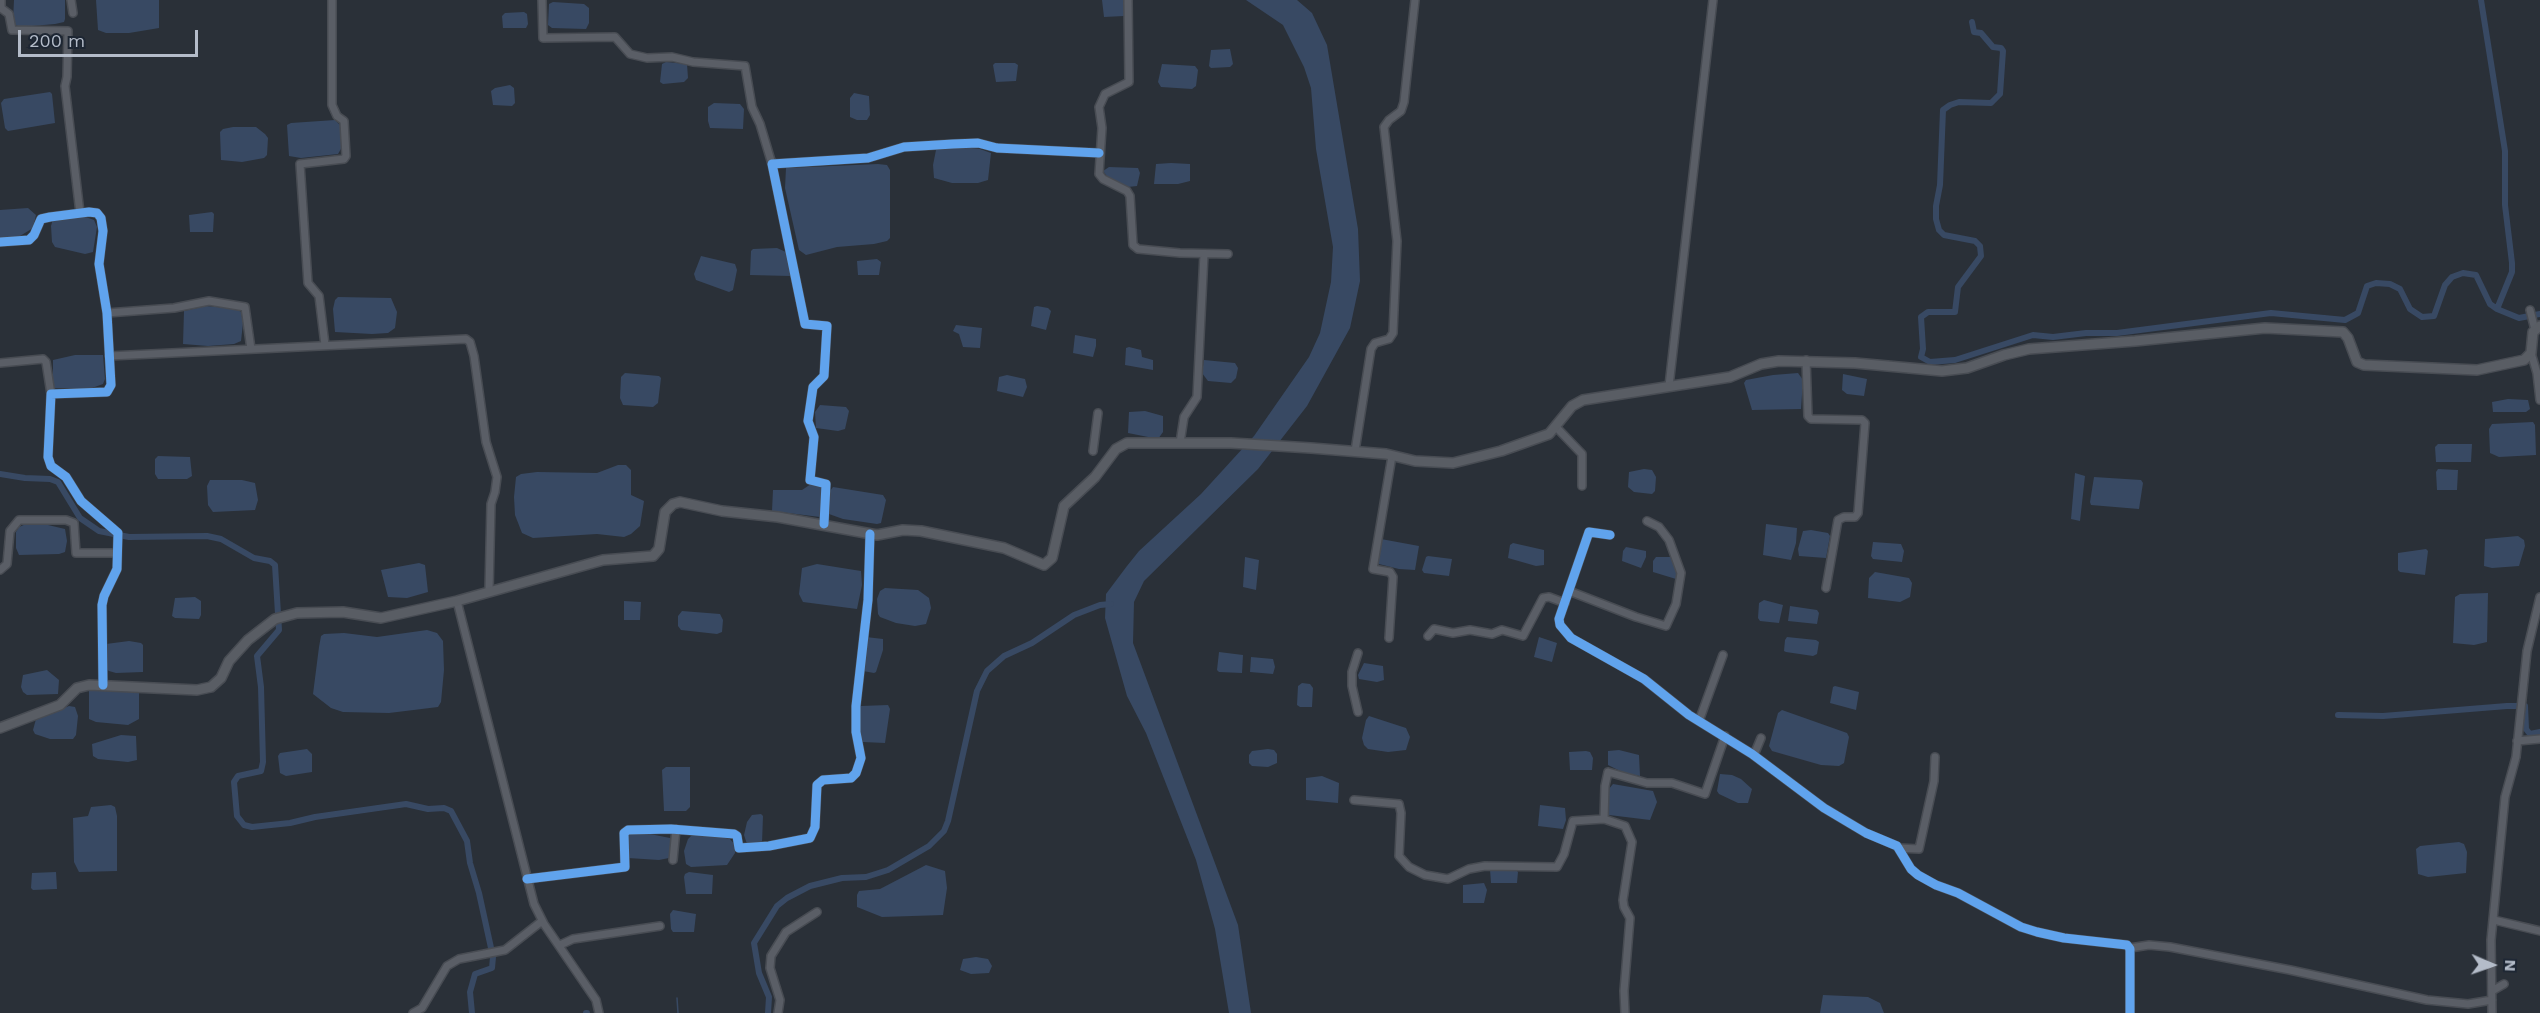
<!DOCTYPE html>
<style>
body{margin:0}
#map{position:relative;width:2540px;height:1013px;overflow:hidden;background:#2a3038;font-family:"Work Sans",sans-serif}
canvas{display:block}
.north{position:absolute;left:2462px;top:935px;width:60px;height:60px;-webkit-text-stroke:4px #1d2633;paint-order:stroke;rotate:92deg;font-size:16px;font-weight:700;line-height:24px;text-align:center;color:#b4bcc9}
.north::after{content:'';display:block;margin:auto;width:21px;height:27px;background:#b4bcc9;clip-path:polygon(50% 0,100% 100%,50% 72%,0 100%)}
.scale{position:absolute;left:18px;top:30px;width:180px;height:27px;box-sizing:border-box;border:3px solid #b4bcc9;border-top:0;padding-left:8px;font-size:18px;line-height:21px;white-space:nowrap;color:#b4bcc9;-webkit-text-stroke:4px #1d2633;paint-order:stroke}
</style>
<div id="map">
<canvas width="2540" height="1013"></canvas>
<div class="north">N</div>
<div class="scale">200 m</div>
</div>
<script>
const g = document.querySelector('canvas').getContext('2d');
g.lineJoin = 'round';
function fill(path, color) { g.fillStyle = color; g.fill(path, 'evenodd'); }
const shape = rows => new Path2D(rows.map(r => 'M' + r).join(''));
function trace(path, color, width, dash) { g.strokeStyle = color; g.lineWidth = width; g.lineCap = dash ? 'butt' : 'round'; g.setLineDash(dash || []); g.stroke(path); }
fill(shape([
 [14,0,65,0,65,19,64,22,55,24,21,27,15,25,13,21],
 [96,0,159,0,159,28,129,33,106,33,98,30],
 [1102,0,1124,0,1124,16,1104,17],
 [1246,0,1297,0,1312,13,1327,45,1358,229,1360,281,1350,328,1307,406,1258,469,1144,581,1134,602,1133,643,1238,925,1251,1013,1229,1013,1215,929,1196,860,1146,733,1127,696,1105,618,1106,594,1127,566,1139,551,1201,494,1254,436,1309,357,1320,333,1331,282,1333,247,1316,149,1311,88,1304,67,1283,25],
 [553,2,584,4,589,8,589,23,586,29,552,28,548,25,549,4],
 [524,12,527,14,528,24,526,28,503,28,502,16,505,13],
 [1230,49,1233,64,1230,67,1211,68,1209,66,1211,50],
 [666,62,687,64,688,78,684,82,663,84,660,82,662,64],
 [995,63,1015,63,1018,65,1016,81,996,82,993,65],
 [1162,64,1195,66,1198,70,1196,86,1192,89,1161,87,1158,82],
 [510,85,514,88,515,103,512,106,493,105,491,91,495,88],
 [50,92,52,94,55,123,8,131,5,128,1,103,4,99],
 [854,93,869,96,870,115,867,120,857,120,850,117,850,98],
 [714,103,740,104,744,109,743,129,710,128,708,121,708,107],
 [335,120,340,125,341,135,342,147,338,154,301,158,289,156,287,125,291,123],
 [233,127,256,127,265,134,268,138,267,155,264,158,242,162,221,160,220,132,223,129],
 [963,147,980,149,991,153,988,180,978,183,952,183,934,178,933,165,936,150,940,148],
 [1171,163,1190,164,1190,181,1178,184,1154,184,1156,164],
 [878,164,887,165,890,170,890,238,887,241,874,244,837,247,806,255,799,250,785,188,786,168],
 [1109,167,1138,168,1140,173,1137,186,1128,187,1110,180,1103,171],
 [28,208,36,215,33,228,20,236,0,240,0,210],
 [212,212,214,214,213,232,190,232,189,215],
 [83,216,94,220,97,227,93,252,85,254,55,247,52,242,51,226,53,219],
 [777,248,788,253,792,274,790,276,750,275,751,251,753,249],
 [701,256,735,264,737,270,733,290,729,292,696,280,694,274],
 [877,259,881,262,879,275,858,275,857,261],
 [338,297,391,298,397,312,395,328,388,333,372,334,335,332,333,309,335,300],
 [206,306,237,309,241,312,243,323,241,341,234,344,208,346,183,344,184,311],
 [1037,306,1048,308,1051,311,1046,330,1031,326,1034,307],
 [956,325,982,328,980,348,963,347,959,334,953,331],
 [1075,335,1096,339,1096,346,1093,357,1073,353],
 [1129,347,1141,350,1142,357,1153,360,1153,370,1125,365,1126,348],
 [75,355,103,355,105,379,103,384,92,388,53,388,53,360],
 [1204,360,1235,363,1238,368,1236,378,1231,383,1208,381,1202,373],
 [625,373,659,376,661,378,658,403,653,407,623,405,620,398,621,377],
 [1798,373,1803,380,1801,409,1752,410,1744,383,1746,380,1773,375],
 [1843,374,1867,379,1864,396,1847,394,1842,390],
 [1007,375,1025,379,1027,387,1023,397,997,391,999,377],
 [2508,399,2528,400,2530,409,2526,412,2493,412,2492,402],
 [820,405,846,407,849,411,845,429,838,431,816,428,815,412],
 [1145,411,1163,416,1163,432,1158,439,1128,433,1129,412],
 [2533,422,2535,425,2536,455,2499,457,2490,453,2489,429,2492,424],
 [2438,444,2472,444,2471,462,2436,462,2435,447],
 [158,456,190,457,192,476,187,479,158,479,155,474,155,459],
 [618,465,626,465,631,470,631,495,644,501,640,526,631,534,624,537,597,534,533,538,522,533,515,515,514,497,516,477,521,474,537,472,597,473],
 [1644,469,1652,470,1656,477,1655,491,1652,494,1634,492,1628,487,1629,472],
 [2438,469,2458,470,2457,490,2437,490,2436,472],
 [2075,473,2085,476,2080,521,2071,519],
 [2094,477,2141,480,2143,483,2139,509,2091,505,2090,502],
 [210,480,242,480,255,483,258,500,255,510,213,512,208,505,207,486],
 [811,484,823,487,820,517,772,511,773,490,802,490],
 [833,487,883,495,886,500,881,523,877,524,843,519,829,514,830,491],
 [26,524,48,525,65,529,67,541,65,552,59,554,19,555,16,548,16,532,19,527],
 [1766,524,1797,528,1796,543,1791,560,1763,555],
 [1811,530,1828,533,1830,536,1826,558,1799,556,1798,549,1803,531],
 [2518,536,2524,540,2525,546,2519,566,2492,568,2484,566,2485,539],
 [1381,539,1419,546,1415,570,1399,569,1379,564,1377,562],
 [1873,542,1901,544,1904,551,1902,562,1873,559,1871,556],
 [1513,543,1544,550,1544,565,1536,566,1508,558,1510,545],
 [1626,547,1646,551,1646,557,1641,568,1622,561,1623,551],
 [2426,549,2428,551,2425,575,2400,572,2398,570,2398,553],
 [1428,556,1452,559,1449,576,1424,573,1422,570,1426,557],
 [1245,557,1259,560,1256,590,1243,587],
 [1656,557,1672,557,1678,571,1676,579,1653,572,1653,561],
 [419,563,425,565,428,592,407,598,388,597,381,570],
 [817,564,861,571,862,585,857,609,803,602,799,594,802,568],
 [1875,572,1909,578,1912,583,1910,597,1900,602,1868,598,1869,578],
 [885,588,918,590,929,598,931,608,926,624,915,626,896,623,880,617,878,614,877,599,880,591],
 [2488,593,2487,642,2474,645,2453,643,2455,597,2460,594],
 [195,597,201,601,201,615,199,619,175,618,172,616,175,598],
 [1764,600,1783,605,1779,623,1760,621,1758,618,1759,603],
 [624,601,641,602,640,620,624,620],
 [1790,606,1817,610,1819,613,1817,624,1788,621],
 [682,611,720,614,723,620,722,632,717,634,681,630,678,626,678,616],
 [427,630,437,633,443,641,444,670,441,702,438,707,389,713,343,712,331,708,313,694,319,647,321,636,324,634,344,633,377,637],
 [866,637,883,639,883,650,876,672,874,673,863,671],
 [1539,637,1557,643,1552,662,1534,657],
 [1787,637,1816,640,1819,642,1817,654,1813,656,1786,652,1784,651,1785,640],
 [129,641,141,643,143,645,143,672,116,673,109,671,105,668,106,644],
 [1219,652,1243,655,1242,673,1219,672,1217,670],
 [1251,657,1273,659,1275,667,1273,674,1250,672],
 [1364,663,1383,666,1384,680,1377,682,1359,679,1358,675],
 [47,670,59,680,58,694,27,695,23,692,21,687,23,675],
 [1302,683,1310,684,1313,688,1312,707,1300,707,1297,705,1298,686],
 [1835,686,1859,692,1856,710,1830,703,1833,687],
 [89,690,139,691,139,719,128,725,96,722,89,719],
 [888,705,890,709,885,743,863,742,859,736,861,706],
 [69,706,75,707,78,716,76,735,73,739,50,739,35,734,33,730,36,719],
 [1782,710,1847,733,1849,737,1844,763,1839,766,1821,765,1772,751,1769,746,1778,713],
 [1369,716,1406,728,1410,737,1406,750,1388,752,1368,749,1364,745,1362,738,1366,720],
 [121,735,136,736,137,760,128,762,98,759,93,756,92,744],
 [307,749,312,754,312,772,286,776,280,773,278,756,280,753],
 [1268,749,1274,750,1277,754,1277,763,1268,767,1252,766,1249,763,1249,755,1252,751],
 [1619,750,1639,755,1640,776,1624,773,1608,765,1608,751],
 [1586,751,1590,752,1593,758,1592,770,1570,770,1569,752],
 [666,767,690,767,690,807,686,811,664,811,662,770],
 [1720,774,1732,775,1741,779,1752,789,1748,803,1738,803,1719,794,1717,791],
 [1322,776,1339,783,1338,803,1306,800,1306,778],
 [1613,784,1653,791,1657,802,1650,820,1609,815,1608,790],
 [111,805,115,807,117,816,117,871,79,872,74,862,73,818,88,816,91,807],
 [1540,805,1565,808,1566,820,1563,829,1538,826],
 [761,814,763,816,762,843,747,844,744,835,747,822,752,815],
 [640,832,670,838,672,849,669,858,659,860,628,858,626,839,628,833],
 [707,834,730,839,735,845,735,853,727,865,691,867,686,864,684,851,688,839,691,836],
 [2459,842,2464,844,2467,852,2466,873,2428,877,2418,874,2416,849,2420,846],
 [926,865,945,871,947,888,943,915,882,917,857,907,857,895,859,891,880,889],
 [1490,869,1516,870,1518,872,1517,883,1491,883],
 [56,872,57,889,33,890,31,888,32,873],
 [689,872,713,875,712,894,686,894,684,877,685,874],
 [1484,883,1487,890,1484,903,1463,903,1463,885],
 [673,910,696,914,694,932,673,932,671,929,670,914],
 [976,957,988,959,992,966,989,973,971,974,960,970,963,959],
 [1823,995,1868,997,1880,1003,1884,1013,1820,1013]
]), '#384963');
trace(shape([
 [677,998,678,1013]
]), '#384963', 1.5);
trace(shape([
 [2481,0,2505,151,2505,205,2512,263,2512,272,2497,309],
 [1972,22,1974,32,1981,33,1993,47,2001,48,2003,51,2000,94,1991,103,1959,102,1950,105,1943,110,1940,185,1936,206,1936,219,1939,230,1944,235,1975,241,1980,246,1981,256,1958,287,1955,312,1928,312,1921,317,1923,349,1921,357,1930,362,1955,360,2033,335,2053,337,2086,333,2117,333,2271,313,2345,320,2358,313,2367,286,2376,283,2390,284,2400,289,2410,309,2422,317,2434,316,2445,285,2452,277,2463,273,2476,275,2490,304,2497,309,2519,318,2540,314],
 [0,474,25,478,50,479,58,482,80,518,99,531,129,537,207,536,221,539,254,558,270,561,275,565,279,630,257,656,261,687,263,762,261,771,238,776,234,782,237,816,244,825,252,827,290,823,315,817,406,804,428,809,444,808,451,811,467,841,470,863,479,893,493,957,492,968,475,974,470,992,472,1013],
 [2338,715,2383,716,2507,706,2525,706,2526,729,2530,734,2540,732],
 [586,1013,587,1013],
 [768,1013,769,997,759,973,754,943,777,906,787,898,810,886,842,878,866,877,888,870,929,846,944,831,948,821,977,691,987,671,1004,656,1032,643,1074,615,1100,605,1111,604]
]), '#384963', 6);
const street = shape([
 [1,0,1,8,9,14,12,30,68,31,67,77,65,86,80,213],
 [71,0,73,13],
 [542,0,543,38,615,37,630,54,647,58,672,57,693,62,745,66,752,107,760,124,772,164],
 [1128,0,1129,82,1105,94,1099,107,1102,128,1099,174,1103,179,1127,191,1130,196,1133,245,1138,249,1180,253,1228,254],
 [0,242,29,240,34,235,41,219,50,217,89,212,97,213,101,218,103,231,99,264,107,313,111,385,107,392,51,394,48,457,51,466,66,477,81,501,118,533,117,569,104,596,102,605,103,685],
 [2530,310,2535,330],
 [107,313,174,308,209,301,245,307,251,349],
 [325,345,319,296,308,283,300,164,344,159,346,156,344,121,337,116,332,105,332,0],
 [2531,353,2537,373,2540,400],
 [109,356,466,339,470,342,474,356,486,442,497,477,495,492,491,504,489,591],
 [1806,360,1808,416,1811,419,1862,420,1865,423,1858,513,1855,517,1844,517,1838,520,1826,588],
 [0,363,43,359,46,362,51,394],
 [1669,386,1713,0],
 [1557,428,1582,454,1582,486],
 [1180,443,1184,417,1197,397,1204,254],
 [1093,451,1098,413],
 [1355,451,1371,349,1375,343,1389,339,1393,333,1397,241,1384,127,1389,120,1401,111,1404,102,1415,0],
 [824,524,826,484,810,480,814,437,808,421,813,387,824,376,827,326,805,324,772,164,868,158,904,147,953,144,978,143,997,148,1099,153],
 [1610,535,1589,532,1559,619,1560,625,1571,638,1644,679,1689,715,1752,754,1824,808,1866,833,1897,846,1911,869,1918,875,1936,885,1958,893,2021,927,2037,932,2064,938,2127,945,2130,949,2130,1013],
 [0,570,7,564,10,531,19,520,66,520,74,523,76,553,117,553],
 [1569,591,1636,617,1666,626,1676,604,1681,573,1669,540,1659,527,1647,521],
 [457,601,534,904,544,924,596,1000,599,1013],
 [1428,636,1434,629,1453,633,1470,630,1492,634,1502,630,1523,636,1543,598,1549,597,1565,603],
 [1389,638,1393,577,1390,572,1373,569,1392,456],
 [1358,712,1352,686,1352,672,1358,653],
 [1699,721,1723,655],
 [2517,741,2540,739],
 [1754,755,1761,738],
 [1354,800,1399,804,1401,813,1399,856,1409,867,1425,875,1448,879,1469,869,1485,866,1557,867,1564,854,1573,821,1604,819,1605,786,1608,772,1647,783,1672,783,1705,794,1725,736],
 [1604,819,1625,826,1632,842,1623,900,1624,907,1630,918,1624,991,1625,1013],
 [1898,848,1919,849,1934,781,1935,757],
 [673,860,676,829],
 [527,879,625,867,624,833,628,830,671,829,734,834,737,836,739,848,769,846,810,838,815,827,817,785,823,780,851,778,856,773,861,758,856,732,856,706,868,600,870,534],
 [2494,920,2540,931],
 [560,945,573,939,660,926],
 [2130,948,2149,945,2170,947,2290,970,2427,1000,2468,1004,2492,1000],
 [2492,991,2504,984],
 [413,1013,422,1008,447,966,459,959,505,950,542,921],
 [778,1013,780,1000,770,968,771,956,786,932,817,912],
 [2492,1013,2491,940,2505,797,2516,757,2527,651,2540,597]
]);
const secondary = shape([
 [0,728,60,705,77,688,89,685,197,690,211,687,221,678,229,661,248,640,275,619,297,613,343,612,381,618,457,601,603,560,653,556,659,549,665,512,673,504,680,502,722,511,778,517,877,535,903,530,921,531,1004,548,1044,565,1052,558,1064,506,1095,477,1116,449,1127,443,1231,443,1311,448,1386,454,1415,461,1453,463,1501,451,1549,434,1572,406,1583,400,1730,377,1761,364,1779,361,1855,363,1942,371,1967,368,2004,355,2029,349,2135,341,2265,328,2343,332,2348,338,2357,362,2364,365,2477,370,2524,360,2531,353,2533,332,2540,326]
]);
trace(street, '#484c53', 10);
trace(secondary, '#484c53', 12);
trace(street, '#5a5e66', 7);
trace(secondary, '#595d64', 9);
trace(shape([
 [0,242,29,240,34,235,41,219,50,217,89,212,97,213,101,218,103,231,99,264,107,313,111,385,107,392,51,394,48,457,51,466,66,477,81,501,118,533,117,569,104,596,102,605,103,685],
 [824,524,826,484,810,480,814,437,808,421,813,387,824,376,827,326,805,324,772,164,868,158,904,147,953,144,978,143,997,148,1099,153],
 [1610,535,1589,532,1559,619,1560,625,1571,638,1644,679,1689,715,1752,754,1824,808,1866,833,1897,846,1911,869,1918,875,1936,885,1958,893,2021,927,2037,932,2064,938,2127,945,2130,949,2130,1013],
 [527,879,625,867,624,833,628,830,671,829,734,834,737,836,739,848,769,846,810,838,815,827,817,785,823,780,851,778,856,773,861,758,856,732,856,706,868,600,870,534]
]), '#60a3ed', 9);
</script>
